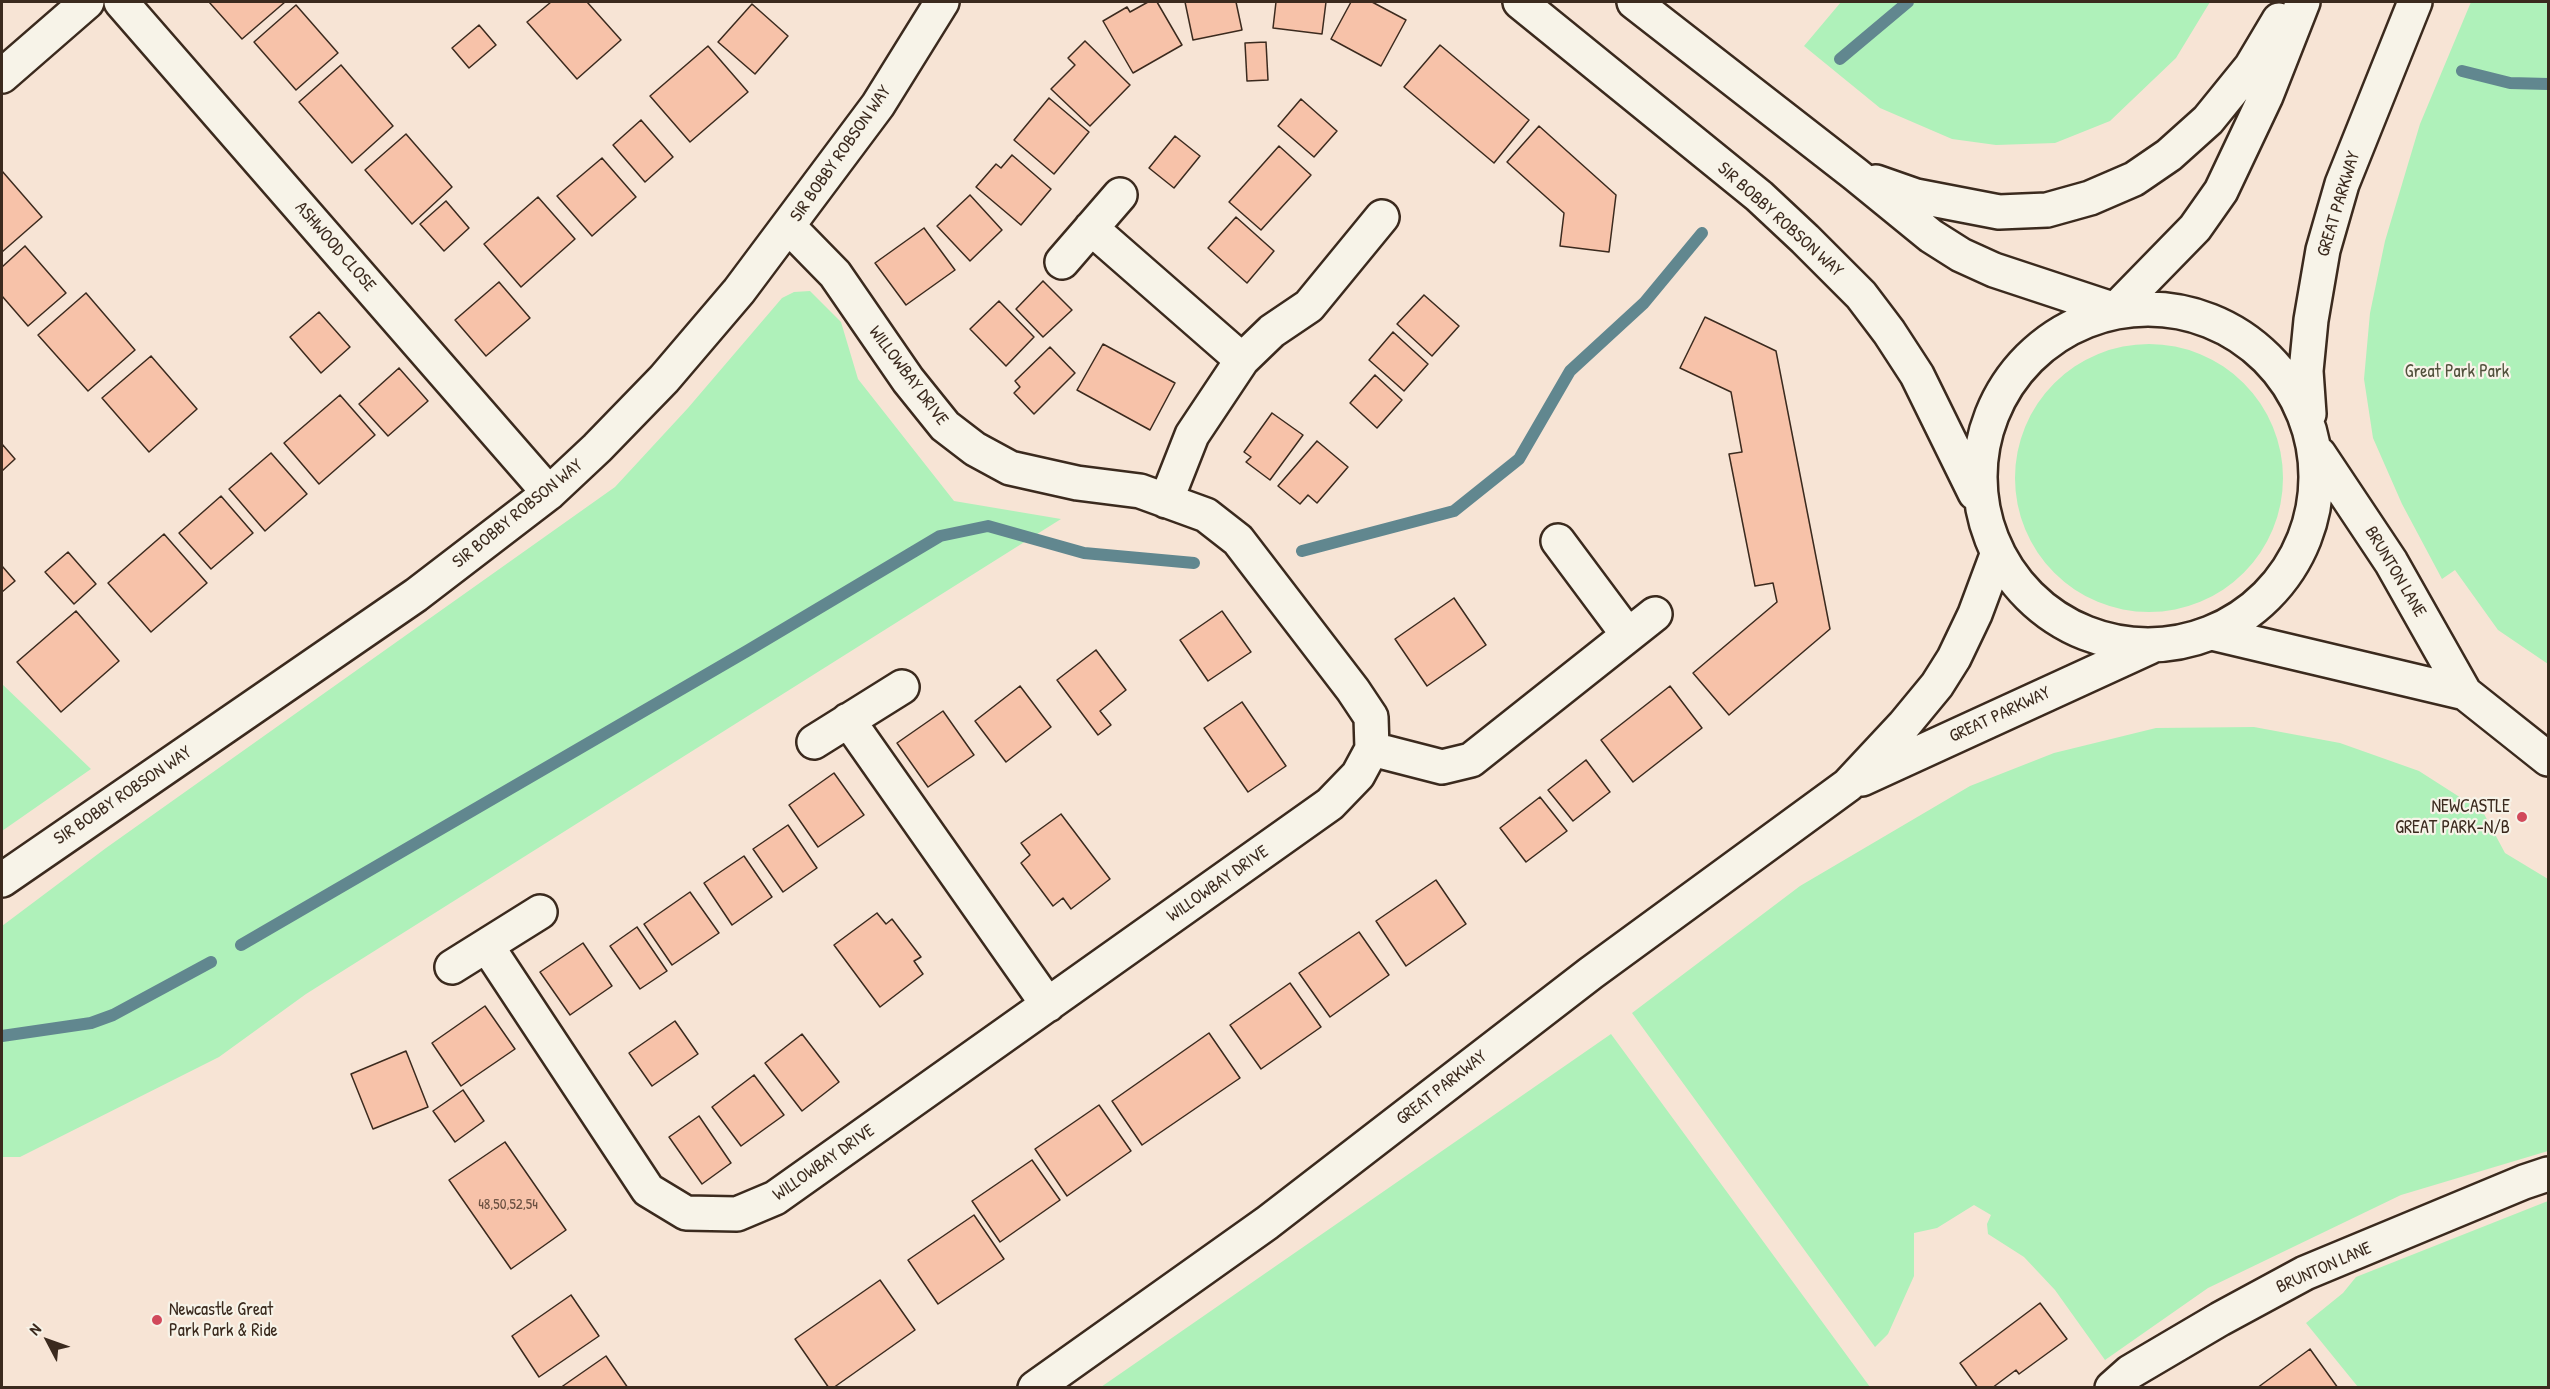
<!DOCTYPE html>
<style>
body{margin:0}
#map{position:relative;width:2550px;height:1389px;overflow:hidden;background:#f7e4d5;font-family:"Patrick Hand",sans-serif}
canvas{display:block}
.frame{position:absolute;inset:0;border:3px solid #3b2a1e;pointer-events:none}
.north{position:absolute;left:18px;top:1311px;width:60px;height:60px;-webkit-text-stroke:4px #f7f3e8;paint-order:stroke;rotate:311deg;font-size:16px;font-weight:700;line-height:24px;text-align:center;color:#3b2a1e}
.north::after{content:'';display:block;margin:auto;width:21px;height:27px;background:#3b2a1e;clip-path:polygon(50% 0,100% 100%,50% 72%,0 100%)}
</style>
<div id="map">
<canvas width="2550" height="1389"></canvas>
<div class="frame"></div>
<div class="north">N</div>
</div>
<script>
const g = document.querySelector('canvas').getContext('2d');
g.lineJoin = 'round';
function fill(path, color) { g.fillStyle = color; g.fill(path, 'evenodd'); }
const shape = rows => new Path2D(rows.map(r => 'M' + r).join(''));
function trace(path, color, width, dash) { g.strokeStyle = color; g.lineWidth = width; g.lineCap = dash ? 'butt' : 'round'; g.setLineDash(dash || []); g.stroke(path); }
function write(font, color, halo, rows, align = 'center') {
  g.font = font + ' "Patrick Hand",sans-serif'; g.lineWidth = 4.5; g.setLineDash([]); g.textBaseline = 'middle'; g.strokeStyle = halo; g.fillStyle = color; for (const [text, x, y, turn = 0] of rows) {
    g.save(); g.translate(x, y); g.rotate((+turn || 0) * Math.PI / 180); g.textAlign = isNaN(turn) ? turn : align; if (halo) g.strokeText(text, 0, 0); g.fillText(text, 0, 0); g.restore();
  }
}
fill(shape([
 [1841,2,2210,2,2176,58,2110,121,2055,143,1996,145,1952,139,1880,108,1804,46],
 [2471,2,2548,2,2548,664,2498,630,2455,570,2442,579,2402,504,2373,438,2364,379,2370,313,2385,241,2420,124],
 [810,291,841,322,858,379,954,501,1061,519,306,994,219,1057,20,1157,2,1157,2,926,106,848,615,487,688,408,782,298,794,292],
 '2015 478a134 134 0 1 1 268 0a134 134 0 1 1-268 0Z',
 [2,684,91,769,2,831],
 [2254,727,2340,743,2419,771,2483,812,2505,853,2548,879,2548,1151,2401,1195,2208,1288,2105,1360,2055,1290,2024,1257,1988,1234,1987,1224,1991,1215,1974,1205,1937,1228,1914,1233,1914,1276,1888,1334,1875,1347,1632,1013,1800,886,1970,786,2054,753,2156,728],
 [1611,1034,1870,1387,1101,1387],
 [2548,1201,2548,1387,2358,1387,2306,1323,2343,1293,2356,1277]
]), '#aff1ba');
trace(shape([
 [1840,59,1908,2],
 [2462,71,2510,83,2548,84],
 [1302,551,1454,511,1519,459,1570,371,1644,303,1702,233],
 [241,945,747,651,940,536,988,526,1084,553,1194,563],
 [2,1036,91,1023,113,1015,211,962]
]), '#61878f', 12);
const building = shape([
 [209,2,285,2,242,39,209,2],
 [551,2,587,2,621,40,577,79,527,22,551,2],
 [1148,2,1157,2,1182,45,1133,73,1103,21,1127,7,1130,12,1148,2],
 [1185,2,1236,2,1242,30,1193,40,1185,2],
 [1276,2,1326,2,1322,34,1273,28,1276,2],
 [1351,2,1372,2,1406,20,1381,66,1331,39,1351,2],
 [752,4,788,36,755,74,718,42,752,4],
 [296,5,338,53,296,90,254,42,296,5],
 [479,25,496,45,469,68,452,48,479,25],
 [1085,41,1130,85,1090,126,1051,89,1075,65,1068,58,1085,41],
 [1266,42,1268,80,1247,81,1245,43,1266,42],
 [1440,45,1529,120,1494,163,1404,87,1440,45],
 [708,46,748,92,690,142,650,96,708,46],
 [341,65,393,126,352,163,299,102,341,65],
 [1049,98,1089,132,1054,174,1014,140,1049,98],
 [1301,99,1337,131,1314,157,1278,126,1301,99],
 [641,120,673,157,645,182,613,145,641,120],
 [1539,126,1616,195,1609,252,1560,246,1564,213,1507,162,1539,126],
 [406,134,452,187,412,224,365,170,406,134],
 [1175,136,1200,156,1174,188,1149,168,1175,136],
 [1279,146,1311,175,1261,230,1229,202,1279,146],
 [1012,155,1051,189,1021,225,976,187,996,164,1001,168,1012,155],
 [602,158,636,197,592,236,557,196,602,158],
 [2,171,42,217,2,252,2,171],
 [970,195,1002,230,970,261,937,226,970,195],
 [538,197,575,239,521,287,484,244,538,197],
 [446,201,469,228,444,251,420,224,446,201],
 [1236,217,1274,251,1247,283,1208,248,1236,217],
 [924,228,955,270,906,305,875,263,924,228],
 [25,246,66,293,28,326,2,296,2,267,25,246],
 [1043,281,1072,310,1043,337,1016,309,1043,281],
 [499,282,530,318,486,356,455,320,499,282],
 [86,293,135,350,88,391,38,335,86,293],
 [1424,295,1459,326,1432,356,1397,324,1424,295],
 [999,301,1034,337,1006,366,970,329,999,301],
 [319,312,350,347,321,373,290,337,319,312],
 [1705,317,1776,351,1830,629,1729,715,1693,673,1777,602,1773,583,1755,586,1729,454,1742,452,1731,392,1680,368,1705,317],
 [1393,332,1428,364,1404,391,1369,360,1393,332],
 [1103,344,1175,383,1150,430,1077,390,1103,344],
 [1050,347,1075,373,1034,414,1014,393,1020,387,1015,381,1050,347],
 [151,356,197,409,149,452,102,398,151,356],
 [399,368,428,401,388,436,359,404,399,368],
 [1375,375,1402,400,1377,428,1350,403,1375,375],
 [340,395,375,435,319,484,284,443,340,395],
 [1272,413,1303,435,1270,480,1246,462,1251,457,1244,452,1272,413],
 [1317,441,1348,467,1317,503,1308,495,1300,504,1278,486,1317,441],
 [2,444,15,459,2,471,2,444],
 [271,453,307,494,265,531,229,489,271,453],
 [221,496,253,533,211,569,179,533,221,496],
 [164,534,207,583,151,632,108,583,164,534],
 [68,552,96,584,74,604,45,572,68,552],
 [2,566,15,581,2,592,2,566],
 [1454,598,1486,645,1427,686,1395,639,1454,598],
 [76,611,119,661,61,712,17,662,76,611],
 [1222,611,1251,652,1208,681,1180,640,1222,611],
 [1096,650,1126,690,1100,711,1111,725,1098,735,1057,680,1096,650],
 [1020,686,1051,727,1006,762,975,721,1020,686],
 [1670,686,1702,728,1633,782,1601,740,1670,686],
 [1242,702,1286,766,1248,792,1204,728,1242,702],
 [943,711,974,755,928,787,897,743,943,711],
 [1586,760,1610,792,1573,821,1548,790,1586,760],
 [834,773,864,815,818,847,789,805,834,773],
 [1540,797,1567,831,1526,862,1500,828,1540,797],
 [1061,814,1110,879,1071,909,1063,898,1053,906,1021,863,1030,855,1021,843,1061,814],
 [788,825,817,868,783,892,753,849,788,825],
 [744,856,772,897,732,925,704,883,744,856],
 [1436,880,1466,924,1406,966,1376,921,1436,880],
 [690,892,719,933,672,965,644,924,690,892],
 [877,913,886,924,892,919,921,957,914,961,923,974,880,1007,834,945,877,913],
 [637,927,667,971,640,989,610,946,637,927],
 [1359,932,1389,975,1330,1017,1299,973,1359,932],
 [583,943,612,986,570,1015,540,972,583,943],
 [1290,983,1321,1027,1261,1069,1230,1025,1290,983],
 [485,1006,515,1049,461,1086,432,1043,485,1006],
 [675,1021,698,1054,652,1086,629,1053,675,1021],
 [1209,1033,1240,1078,1142,1145,1112,1101,1209,1033],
 [802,1034,839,1082,802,1111,765,1063,802,1034],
 [406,1051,428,1107,373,1129,351,1074,406,1051],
 [754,1075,784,1115,741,1146,712,1107,754,1075],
 [463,1090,484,1121,455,1142,433,1111,463,1090],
 [1099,1105,1131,1151,1067,1196,1035,1149,1099,1105],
 [699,1116,731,1163,702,1184,669,1137,699,1116],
 [505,1142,566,1230,511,1269,449,1180,505,1142],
 [1032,1160,1060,1200,1000,1242,972,1201,1032,1160],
 [974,1215,1004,1259,938,1304,908,1260,974,1215],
 [880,1280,915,1330,833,1388,829,1388,795,1339,880,1280],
 [571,1295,599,1336,539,1377,512,1336,571,1295],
 [2040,1303,2067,1339,2019,1374,2016,1370,1992,1388,1978,1388,1960,1363,2040,1303],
 [2310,1349,2338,1388,2257,1388,2310,1349],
 [606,1356,628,1388,560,1388,606,1356]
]);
fill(building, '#f7c2a9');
trace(building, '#3b2a1e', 1.5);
const street = shape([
 [121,2,549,493],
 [2,76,87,2],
 [1091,228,1242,360],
 [1062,262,1120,195],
 [1166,501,1192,435,1242,360,1272,331,1309,306,1382,217],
 [1558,541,1628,635],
 [848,720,1048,1005],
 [814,742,902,687],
 [1372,749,1442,767,1471,760,1655,614],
 [2,880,416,595,549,493,597,448,664,379,739,291,878,105,942,2],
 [487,946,648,1190,686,1213,737,1214,775,1198,1330,804,1358,775,1372,749,1371,717,1353,690,1238,540,1206,515,1140,491,1077,483,1010,468,975,449,945,426,908,380,835,274,789,227],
 [452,967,540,912],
 [2112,1388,2130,1372,2220,1319,2305,1273,2524,1182,2548,1174]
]);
const secondary = shape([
 [1520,2,1759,196,1805,239,1861,295,1889,332,1917,375,1975,493],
 [1634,2,1855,174,1931,236,1961,255,1994,270,2115,310,2195,228,2221,191,2266,96,2303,2],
 [1876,182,1916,196,1999,212,2047,210,2090,198,2134,179,2169,155,2208,120,2251,67,2279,20],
 '1980 477a168 168 0 1 1 336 0a168 168 0 1 1-336 0Z',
 [2309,414,2306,371,2311,320,2323,250,2342,184,2415,2],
 [2319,454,2391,562,2465,693,2548,759],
 [2216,634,2465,693],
 [1862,779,2152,646],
 [1035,1388,1267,1223,1591,973,1848,785,1904,725,1937,685,1954,658,1975,614,1997,555]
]);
trace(street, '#3b2a1e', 38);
trace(secondary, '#3b2a1e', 38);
trace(street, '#f7f3e8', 33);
trace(secondary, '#f7f3e8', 33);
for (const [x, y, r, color] of [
 [2522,817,6,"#d1495b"],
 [157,1320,6,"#d1495b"]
]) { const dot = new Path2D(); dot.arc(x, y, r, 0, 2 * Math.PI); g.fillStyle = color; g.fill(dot); trace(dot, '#f7f3e8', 2); }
write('15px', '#6a5041', null, [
 ["48,50,52,54",508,1205]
]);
write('18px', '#3b2a1e', '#f7f3e8', [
 ["SIR BOBBY ROBSON WAY",841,154,-55],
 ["GREAT PARKWAY",2339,204,-73],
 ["SIR BOBBY ROBSON WAY",1780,220,42],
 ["ASHWOOD CLOSE",335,247,49],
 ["WILLOWBAY DRIVE",908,376,53],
 ["SIR BOBBY ROBSON WAY",518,514,-39],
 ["BRUNTON LANE",2395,572,59],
 ["GREAT PARKWAY",2000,715,-25],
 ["SIR BOBBY ROBSON WAY",123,796,-34],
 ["WILLOWBAY DRIVE",1218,884,-35],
 ["GREAT PARKWAY",1442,1088,-38],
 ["WILLOWBAY DRIVE",824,1163,-35],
 ["BRUNTON LANE",2324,1268,-24]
]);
write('18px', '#52523d', '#f7f3e8', [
 ["Great Park Park",2457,372]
]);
write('18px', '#3b2a1e', '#f7f3e8', [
 ["NEWCASTLE",2510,807],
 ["GREAT PARK-N/B",2510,828],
 ["Newcastle Great",169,1310,"left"],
 ["Park Park & Ride",169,1331,"left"]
], 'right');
</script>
